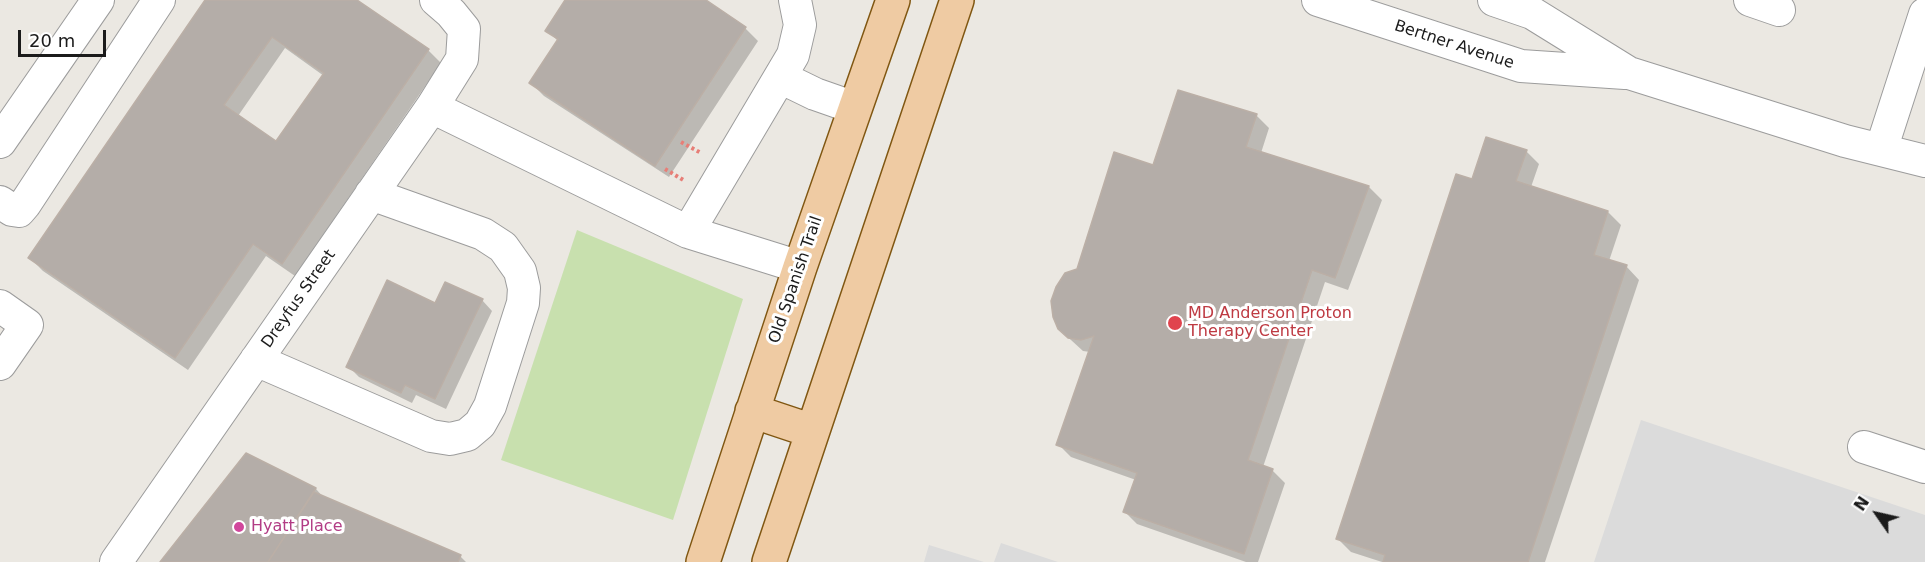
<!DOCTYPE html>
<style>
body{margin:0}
#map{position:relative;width:1925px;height:562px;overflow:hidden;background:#ebe8e2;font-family:"DejaVu Sans",sans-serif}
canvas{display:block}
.north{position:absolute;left:1847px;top:484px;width:60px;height:60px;-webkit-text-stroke:4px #fff;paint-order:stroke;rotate:304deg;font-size:16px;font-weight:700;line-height:24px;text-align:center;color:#1b1b1b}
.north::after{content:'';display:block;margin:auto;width:21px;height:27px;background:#1b1b1b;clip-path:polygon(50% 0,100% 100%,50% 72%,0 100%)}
.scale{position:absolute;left:18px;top:30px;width:88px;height:27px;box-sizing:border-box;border:3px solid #1b1b1b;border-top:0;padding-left:8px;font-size:18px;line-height:21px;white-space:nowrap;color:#1b1b1b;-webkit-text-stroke:4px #fff;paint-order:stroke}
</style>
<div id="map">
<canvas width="1925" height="562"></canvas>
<div class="north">N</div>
<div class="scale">20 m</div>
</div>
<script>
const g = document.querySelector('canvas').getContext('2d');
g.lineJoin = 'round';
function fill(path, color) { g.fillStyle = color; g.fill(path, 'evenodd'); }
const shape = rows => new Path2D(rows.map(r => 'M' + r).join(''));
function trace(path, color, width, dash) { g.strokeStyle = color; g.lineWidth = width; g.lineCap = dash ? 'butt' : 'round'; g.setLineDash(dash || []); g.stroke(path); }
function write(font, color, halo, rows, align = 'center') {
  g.font = font + ' "DejaVu Sans",sans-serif'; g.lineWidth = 6; g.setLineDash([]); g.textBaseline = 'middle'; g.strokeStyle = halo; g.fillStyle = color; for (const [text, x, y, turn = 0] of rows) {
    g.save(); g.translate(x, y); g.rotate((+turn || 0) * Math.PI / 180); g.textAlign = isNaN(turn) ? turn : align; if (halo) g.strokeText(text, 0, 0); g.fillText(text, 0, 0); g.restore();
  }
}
fill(shape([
 [577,230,743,299,673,520,501,460]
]), '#c8e0ae');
fill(shape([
 [1641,420,1925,515,1925,562,1594,562],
 [1001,543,1058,562,994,562],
 [929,545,984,562,924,562]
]), '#dbdbdb');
fill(shape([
 [206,0,354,0,428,50,441,63,295,276,266,256,188,370,43,271,30,258],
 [285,48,324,76,276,143,238,116],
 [567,0,703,0,745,28,758,41,669,177,544,96,531,83,558,41,547,30],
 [1256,115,1269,128,1261,153,1369,187,1382,200,1348,290,1325,282,1263,467,1272,470,1285,483,1258,562,1246,562,1137,524,1124,511,1136,480,1071,457,1058,444,1090,352,1083,351,1059,329,1078,270,1154,167],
 [1526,151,1539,164,1531,187,1608,212,1621,225,1609,261,1626,266,1639,280,1545,562,1382,562,1351,552,1338,539],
 [482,300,492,311,446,409,416,395,412,403,359,377,348,366,436,305],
 [246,455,316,489,325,499,460,556,466,562,162,562]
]), '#0003');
const building = shape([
 [205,0,357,0,429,49,282,264,253,244,175,358,28,258,205,0],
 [272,37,324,73,276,141,224,105,272,37],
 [565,0,706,0,746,27,655,166,529,83,558,39,545,31,565,0],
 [1178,90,1257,114,1246,147,1369,186,1335,278,1312,270,1248,460,1273,469,1244,554,1123,512,1137,473,1056,445,1094,336,1081,340,1068,338,1058,329,1053,317,1051,301,1056,287,1065,273,1077,269,1114,152,1153,165,1178,90],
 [1486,137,1527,150,1516,181,1608,211,1594,255,1627,265,1528,562,1383,562,1385,555,1336,539,1456,174,1472,179,1486,137],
 [387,280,435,303,445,282,483,299,435,399,405,385,401,393,346,367,387,280],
 [246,453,316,488,268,562,160,562,246,453],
 [314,492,461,555,458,562,268,562,314,492]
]);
fill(building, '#b4ada8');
trace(building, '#bbafa6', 1.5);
const minor = shape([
 [1318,0,1521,66,1625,73],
 [1494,0,1532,13,1629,73,1845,141,1925,161],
 [1750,0,1779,10],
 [780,77,815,94,855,108],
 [432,107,688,232,800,267],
 [0,142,98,0],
 [1881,150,1925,14],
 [0,202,12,210,19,211,25,204,159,0],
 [688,232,793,55,800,25,795,0],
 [0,306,27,325,0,364],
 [256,360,431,436,450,439,467,435,480,424,490,406,523,303,524,288,520,271,503,247,483,234,371,194],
 [1864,447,1925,467],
 [116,562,432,107,462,59,464,29,451,13,436,0]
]);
const major = shape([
 [752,411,812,431],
 [703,562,800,267,893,0],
 [769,562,957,0]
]);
trace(minor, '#9c9c9c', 34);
trace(major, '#805712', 36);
trace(shape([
 [681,142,701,153],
 [665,169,685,181]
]), '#e77e77', 4, [3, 3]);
trace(minor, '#fff', 32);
trace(major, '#efcba3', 33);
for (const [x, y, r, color] of [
 [1175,323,8,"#e0444e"],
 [239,527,6,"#d1479c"]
]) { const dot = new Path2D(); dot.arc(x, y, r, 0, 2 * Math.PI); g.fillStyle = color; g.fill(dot); trace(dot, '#fff', 2); }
write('16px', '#1b1b1b', '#fff', [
 ["Bertner Avenue",1454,45,18],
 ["Old Spanish Trail",796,280,-71],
 ["Dreyfus Street",299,299,-55]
]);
write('16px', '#be3a42', '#fff', [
 ["MD Anderson Proton",1188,314],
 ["Therapy Center",1188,332]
], 'left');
write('16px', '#b23c85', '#fff', [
 ["Hyatt Place",251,527]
], 'left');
</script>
